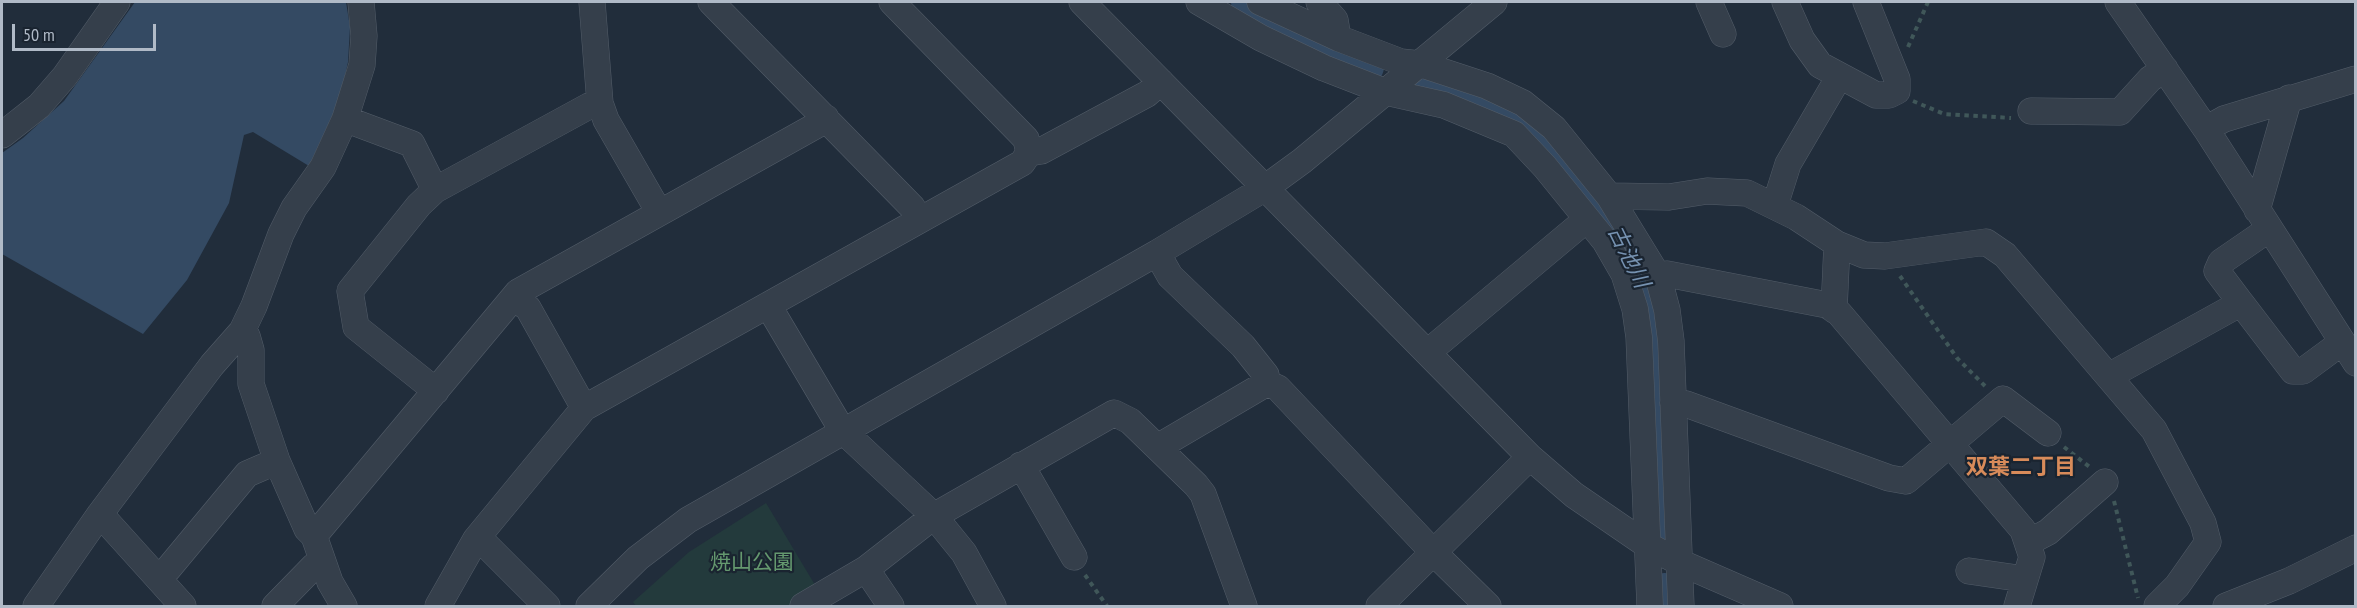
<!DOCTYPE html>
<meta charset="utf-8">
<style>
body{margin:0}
#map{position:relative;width:2357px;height:608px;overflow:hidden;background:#212d3b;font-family:"PT Sans Narrow",sans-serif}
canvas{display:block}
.frame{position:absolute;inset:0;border:3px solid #b0bac7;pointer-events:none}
.scale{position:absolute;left:12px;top:24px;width:144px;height:27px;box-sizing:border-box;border:3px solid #b0bac7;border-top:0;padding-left:8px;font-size:18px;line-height:21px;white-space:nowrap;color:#b0bac7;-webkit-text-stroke:4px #1a2430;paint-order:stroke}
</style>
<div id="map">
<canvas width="2357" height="608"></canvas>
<div class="frame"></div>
<div class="scale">50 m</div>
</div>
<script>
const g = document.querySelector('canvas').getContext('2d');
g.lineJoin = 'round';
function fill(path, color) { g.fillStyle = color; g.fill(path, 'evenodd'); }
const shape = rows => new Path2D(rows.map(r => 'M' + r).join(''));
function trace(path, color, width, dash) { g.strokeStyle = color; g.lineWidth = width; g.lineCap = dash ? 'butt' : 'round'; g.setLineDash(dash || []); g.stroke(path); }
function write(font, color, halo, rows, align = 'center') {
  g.font = font + ' "PT Sans Narrow","Noto Sans JP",sans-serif'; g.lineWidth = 4.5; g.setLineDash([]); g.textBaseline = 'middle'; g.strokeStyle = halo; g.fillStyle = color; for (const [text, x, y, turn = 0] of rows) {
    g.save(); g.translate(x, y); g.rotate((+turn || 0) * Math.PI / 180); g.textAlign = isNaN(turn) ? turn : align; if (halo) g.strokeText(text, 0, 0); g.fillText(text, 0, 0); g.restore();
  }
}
fill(shape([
 [766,503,818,590,791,606,636,606,633,602,689,552]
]), '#233a3c');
fill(shape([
 [135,2,346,2,350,27,348,62,340,99,309,166,253,132,244,135,229,203,187,280,143,334,2,254,2,153,23,138,64,101]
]), '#344a63');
trace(shape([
 [1248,2,1367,67],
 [1429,88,1486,103,1554,148,1607,213,1639,272,1652,314,1662,525],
 [1665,590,1666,606]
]), '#344a63', 34);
const minor = shape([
 [592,2,600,103,606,120,659,212],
 [711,2,912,207,919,218],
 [892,2,1026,139,1029,153],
 [1082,2,1530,457,1574,495,1647,545,1679,562,1780,606],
 [1199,2,1261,38,1324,68,1386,92,1444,105,1514,134,1545,167,1605,241,1624,274,1635,309,1639,337,1650,606],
 [1260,2,1338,38,1401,62,1420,64,1487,86,1523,103,1554,128,1609,196,1658,276,1667,310,1671,341,1681,606],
 [1319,2,1335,20,1338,38],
 [1709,2,1723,34],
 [1785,2,1802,40,1820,65,1876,95,1889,95,1897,91,1897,79,1866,2],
 [2118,2,2206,129,2356,363],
 [2031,111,2120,112,2150,79,2165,69],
 [345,119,412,144,435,190],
 [2206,129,2224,119,2356,79],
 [2,135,39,106,65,76,117,2],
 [1609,196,1669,197,1707,191,1747,193,1796,217,1837,244,1864,255,1885,256,1986,242,2005,255,2154,430,2203,523,2208,542,2177,586,2157,606],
 [1775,205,1788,164,1836,82],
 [2257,210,2289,98],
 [1157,253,1170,276,1243,346,1266,375,1267,383],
 [1658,276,1667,274,1827,305,1839,313,2023,530,2032,557,2017,606],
 [514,298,528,308,584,408],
 [2241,303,2293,371,2303,371,2341,343],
 [768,305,842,430,934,516,964,553,993,606],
 [1834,310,1837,244],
 [242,331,247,336,251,350,251,384,277,461,307,529,314,536,330,582,344,606],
 [1428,352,1587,219],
 [2109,376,2241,303,2217,271,2221,262,2269,229],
 [436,391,356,327,350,291,419,205,435,190,589,106,600,103],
 [1673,403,1686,404,1889,478,1906,481,2003,399,2048,433],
 [1158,447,1267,383,1278,388,1434,553,1488,606],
 [1021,465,1074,557],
 [100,514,183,606],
 [314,536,518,292,817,125,826,118],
 [476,539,486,545,547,606],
 [2029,542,2048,532,2105,482],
 [168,569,247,474,277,461],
 [866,569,891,606],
 [1969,571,2024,579],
 [36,606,100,514,212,365,242,331,254,306,281,234,294,208,323,167,345,119,362,65,364,36,361,2],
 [275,606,314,566,322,562],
 [438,606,476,539,584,408,1022,163,1029,153,1041,151,1147,94,1161,82],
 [589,606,638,558,688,520,1157,253,1265,188,1302,161,1494,2],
 [803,606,866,569,934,516,1114,413,1130,421,1196,485,1203,494,1244,606],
 [1379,606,1530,457],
 [2226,606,2289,581,2356,548]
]);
trace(minor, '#535d69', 27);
trace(shape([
 [1908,47,1928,2],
 [1913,101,1944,114,2011,118],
 [1900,276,1957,358,1985,386],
 [2064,447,2091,468],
 [2114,501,2138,598],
 [1085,575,1107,606]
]), '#405759', 4, [4.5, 4.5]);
trace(minor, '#353f4b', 26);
write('21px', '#65996f', '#1a2430', [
 ["焼山公園",752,563]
]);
write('italic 22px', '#7692b1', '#1a2430', [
 ["古池川",1628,257,64]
]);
write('bold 22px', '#d88b5a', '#1a2430', [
 ["双葉二丁目",2021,468]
]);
</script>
